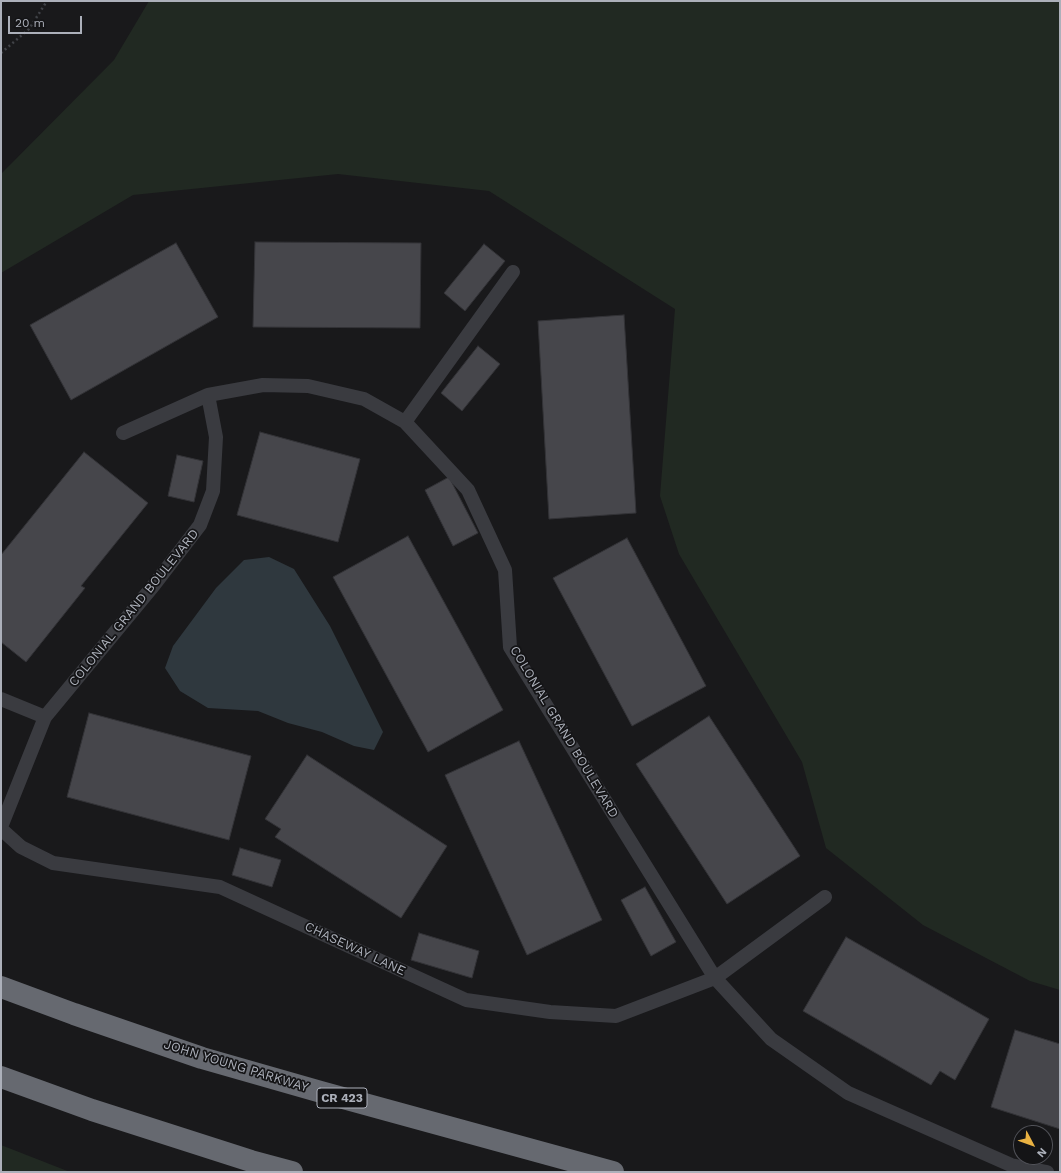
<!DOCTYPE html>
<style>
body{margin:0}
#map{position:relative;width:1061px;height:1173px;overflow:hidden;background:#19191b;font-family:"Work Sans",sans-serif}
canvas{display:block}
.frame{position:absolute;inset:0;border:2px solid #acb0ba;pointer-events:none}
.north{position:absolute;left:1013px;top:1125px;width:40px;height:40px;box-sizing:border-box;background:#141416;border:1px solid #515258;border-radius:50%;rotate:131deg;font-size:11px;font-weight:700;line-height:16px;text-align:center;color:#acb0ba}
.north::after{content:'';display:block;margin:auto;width:14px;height:18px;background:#eab242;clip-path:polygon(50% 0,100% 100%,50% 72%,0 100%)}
.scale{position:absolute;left:8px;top:16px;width:74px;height:18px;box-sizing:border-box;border:2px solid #acb0ba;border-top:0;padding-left:5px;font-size:12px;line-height:14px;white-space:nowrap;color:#acb0ba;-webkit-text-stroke:3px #141416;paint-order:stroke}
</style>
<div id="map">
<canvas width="1061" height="1173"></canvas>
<div class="frame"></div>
<div class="north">N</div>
<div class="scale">20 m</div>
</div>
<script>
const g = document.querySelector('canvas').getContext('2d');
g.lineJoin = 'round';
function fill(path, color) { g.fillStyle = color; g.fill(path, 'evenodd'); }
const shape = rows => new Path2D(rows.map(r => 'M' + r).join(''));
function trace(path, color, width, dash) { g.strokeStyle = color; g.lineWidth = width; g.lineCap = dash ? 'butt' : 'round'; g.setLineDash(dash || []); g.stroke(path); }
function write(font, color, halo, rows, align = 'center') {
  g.font = font + ' "Work Sans",sans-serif'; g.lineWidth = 3.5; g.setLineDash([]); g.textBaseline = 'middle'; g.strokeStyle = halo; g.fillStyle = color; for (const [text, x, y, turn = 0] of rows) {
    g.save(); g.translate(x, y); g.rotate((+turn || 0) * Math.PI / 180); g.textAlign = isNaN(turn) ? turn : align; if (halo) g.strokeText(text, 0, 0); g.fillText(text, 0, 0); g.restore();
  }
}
fill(shape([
 [149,1,1060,1,1060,990,1030,981,923,925,826,848,802,762,679,554,660,496,675,309,489,191,338,174,133,195,1,273,1,174,114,60],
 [1,1145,70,1172,1,1172]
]), '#212922');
fill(shape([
 [269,557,294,569,330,626,383,732,374,750,354,746,322,732,288,723,258,711,208,708,180,691,165,668,173,646,216,588,244,560]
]), '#2f383e');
const building = shape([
 [255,242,421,243,420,328,253,327,255,242],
 [176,243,218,317,71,400,30,325,176,243],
 [484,244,505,261,465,311,444,293,484,244],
 [624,315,636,513,549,519,538,321,624,315],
 [478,346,500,364,462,411,441,393,478,346],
 [260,432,360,459,338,542,237,515,260,432],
 [84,452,148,503,81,586,85,588,26,662,1,642,1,555,84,452],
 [177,455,203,461,194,502,168,496,177,455],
 [449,477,478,533,453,546,425,490,449,477],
 [408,536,503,710,428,752,333,577,408,536],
 [627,538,706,686,632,726,553,578,627,538],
 [89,713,251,756,229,840,67,797,89,713],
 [709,716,800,856,727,904,636,764,709,716],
 [519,741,602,920,527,955,445,775,519,741],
 [307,755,447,846,401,918,275,837,281,829,265,819,307,755],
 [240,848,281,860,272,887,232,875,240,848],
 [645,887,676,942,651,956,621,900,645,887],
 [419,933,479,951,472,978,411,960,419,933],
 [846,937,989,1019,955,1080,940,1071,931,1085,803,1011,846,937],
 [1015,1030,1060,1044,1060,1129,991,1107,1015,1030]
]);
fill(building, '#46464b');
trace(building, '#333337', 1);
trace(shape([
 [1,53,29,29,47,1]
]), '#404247', 2.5, [2, 3]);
trace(shape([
 [405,422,513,272],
 [123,433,208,395],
 [1,699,45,717],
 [1,827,45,717,154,585,200,525,213,491,216,437,208,395,263,385,308,386,364,399,405,422,468,490,505,570,510,647,715,978,771,1039,848,1093,1011,1165,1047,1172],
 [1,829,21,847,53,863,220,887,466,1000,550,1012,616,1016,715,978,825,897]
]), '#3a3b40', 14);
trace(shape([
 [1,987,74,1014,202,1058,321,1092,613,1172],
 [1,1077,92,1110,251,1161,292,1172]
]), '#666970', 22);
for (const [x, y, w] of [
 [342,1098,50]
]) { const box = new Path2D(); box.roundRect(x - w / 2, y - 10, w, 20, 3); g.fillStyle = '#141416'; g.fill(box); trace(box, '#acb0ba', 1); }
write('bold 12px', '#acb0ba', null, [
 ["CR 423",342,1098]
]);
write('13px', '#acb0ba', '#141416', [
 ["COLONIAL GRAND BOULEVARD",134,608,-51],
 ["COLONIAL GRAND BOULEVARD",564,732,59],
 ["CHASEWAY LANE",355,949,25],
 ["JOHN YOUNG PARKWAY",236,1066,17]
]);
</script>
